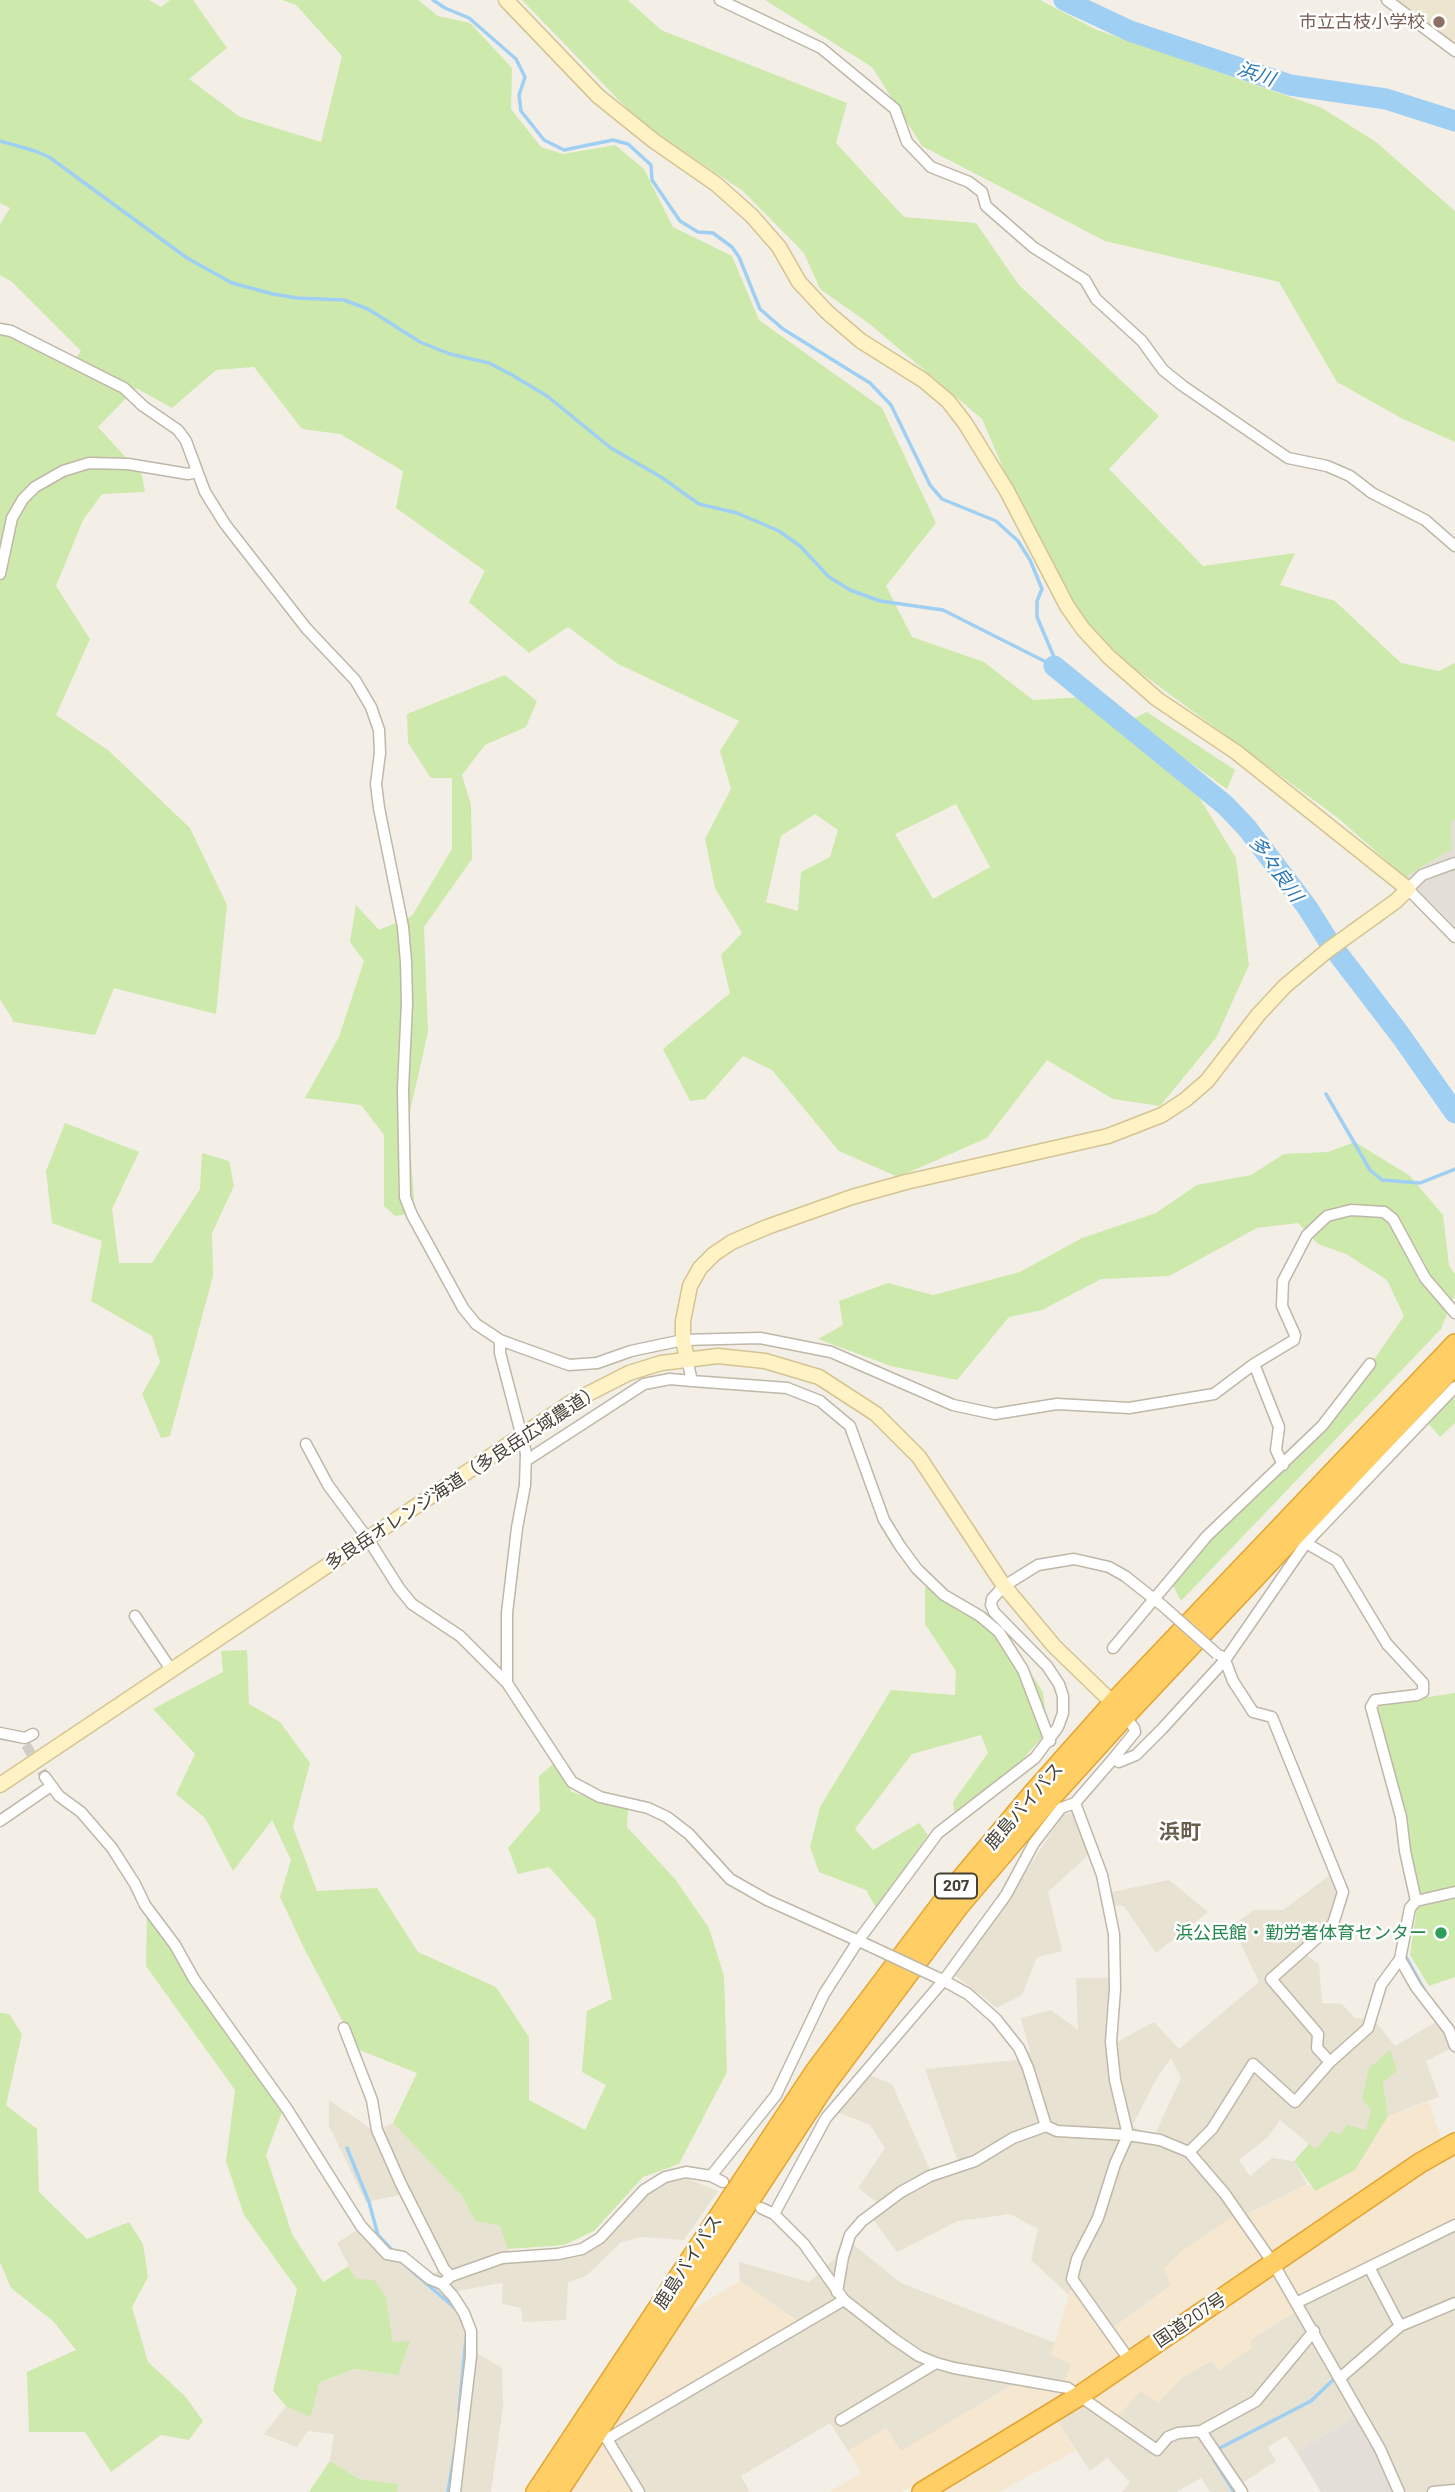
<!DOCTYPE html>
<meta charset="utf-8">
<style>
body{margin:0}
canvas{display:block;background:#f3efe6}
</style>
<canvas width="1455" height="2492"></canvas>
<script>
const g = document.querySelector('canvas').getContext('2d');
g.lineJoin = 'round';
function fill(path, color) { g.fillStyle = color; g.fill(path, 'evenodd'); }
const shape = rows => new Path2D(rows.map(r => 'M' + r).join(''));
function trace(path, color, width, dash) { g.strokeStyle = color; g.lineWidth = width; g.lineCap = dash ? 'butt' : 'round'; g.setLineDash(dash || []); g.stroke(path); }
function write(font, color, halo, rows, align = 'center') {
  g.font = font + ' Barlow,"Noto Sans JP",sans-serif'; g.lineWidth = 5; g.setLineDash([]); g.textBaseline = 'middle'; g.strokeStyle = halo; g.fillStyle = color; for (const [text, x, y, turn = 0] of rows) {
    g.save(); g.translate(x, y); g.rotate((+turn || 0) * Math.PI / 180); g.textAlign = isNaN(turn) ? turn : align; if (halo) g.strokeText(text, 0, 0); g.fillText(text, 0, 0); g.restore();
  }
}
fill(shape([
 [1081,1810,1097,1847,1048,1892,1062,1951,1037,1957,1022,1995,997,2008,953,1974,1011,1894,1063,1815],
 [1338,1869,1338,1926,1306,1955,1319,1964,1322,2003,1342,2004,1355,2018,1375,2021,1395,2046,1446,2016,1453,2026,1455,2046,1426,2061,1439,2097,1388,2116,1383,2082,1397,2071,1389,2051,1366,2130,1340,2135,1331,2132,1316,2150,1280,2120,1267,2138,1239,2160,1250,2176,1272,2158,1294,2161,1307,2184,1237,2219,1170,2286,1107,2332,1072,2286,1069,2295,1031,2260,1038,2229,1010,2214,958,2221,897,2252,869,2214,877,2202,858,2188,885,2148,870,2125,837,2112,869,2075,892,2084,930,2170,958,2162,925,2069,1017,2060,1030,2051,1021,2018,1051,2010,1078,2030,1076,1978,1119,1978,1115,2043,1154,2022,1179,2049,1259,1982,1232,1926,1254,1910,1283,1910],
 [1171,2058,1181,2078,1154,2136,1132,2126,1158,2076],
 [1169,1880,1208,1912,1156,1953,1124,1906,1112,1905,1112,1892],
 [329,2100,374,2131,393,2123,462,2196,475,2221,500,2226,512,2259,583,2253,638,2198,662,2183,688,2179,718,2191,684,2240,642,2237,621,2242,586,2276,568,2282,566,2320,523,2322,521,2308,502,2304,503,2283,457,2291,474,2322,475,2352,502,2368,503,2407,491,2492,397,2492,398,2484,359,2479,330,2461,334,2434,308,2431,297,2447,264,2434,286,2406,311,2416,318,2384,354,2369,398,2375,386,2297,356,2279,337,2243,364,2225,389,2252,432,2275,440,2270,399,2195,366,2202,329,2126],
 [1455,2222,1455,2492,1395,2492,1357,2416,1297,2452,1286,2436,1268,2447,1276,2461,1241,2484,1246,2492,1210,2492,1201,2478,1177,2492,1122,2492,1130,2482,1107,2458,1090,2471,1056,2420,1083,2403,1141,2391,1158,2403,1182,2378,1212,2360,1219,2370,1249,2341,1298,2310,1294,2301],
 [843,2236,901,2283,1055,2343,1052,2355,1071,2364,1062,2389,1012,2385,900,2452,886,2428,848,2451,830,2423,741,2476,750,2492,635,2492,605,2444,797,2321,740,2281,739,2262,809,2282,835,2258]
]), '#e8e2d3');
fill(shape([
 [1429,2102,1442,2141,1068,2392,902,2492,829,2492,861,2473,848,2451,886,2428,901,2451,1012,2385,1062,2389,1071,2364,1051,2355,1072,2285,1107,2332,1170,2286,1164,2268,1182,2251,1234,2215,1238,2219,1307,2184,1315,2191,1355,2170,1388,2116],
 [1455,2151,1455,2222,1294,2301,1298,2310,1250,2340,1252,2348,1219,2371,1212,2360,1182,2378,1158,2403,1141,2391,1113,2422,1083,2403,1420,2170],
 [740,2281,797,2322,616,2430,616,2422,689,2312],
 [1056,2420,1075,2451,999,2492,937,2492],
 [605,2444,635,2492,571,2492,599,2448]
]), '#f6e7d0');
fill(shape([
 [1455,819,1455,927,1405,877,1452,849,1451,822],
 [1357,2416,1377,2450,1395,2492,1321,2492,1297,2452]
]), '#e3ded7');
fill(shape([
 [1393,0,1455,0,1455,45]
]), '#ede5cf');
fill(shape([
 [0,0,149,0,161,7,170,0,193,0,227,48,189,79,240,117,321,142,342,56,296,5,282,0,418,0,438,16,470,23,512,68,511,109,541,147,563,154,615,145,644,169,673,227,732,256,759,320,882,408,936,523,886,586,912,637,984,662,1033,700,1083,697,1199,797,1236,858,1249,965,1216,1038,1160,1106,1113,1099,1047,1060,987,1138,898,1177,839,1151,772,1070,743,1056,705,1099,690,1101,663,1049,730,993,721,955,742,933,715,888,705,839,731,789,720,751,739,721,618,664,568,627,529,653,469,602,485,571,396,508,403,471,340,434,302,429,254,367,216,370,172,408,136,388,98,427,142,475,145,492,102,494,83,520,56,586,90,639,56,715,108,750,190,828,227,905,216,1014,114,988,95,1035,14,1022,0,999,0,327,69,366,81,351,12,282,0,275,0,224,10,208,0,203],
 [956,804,990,867,933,899,895,834],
 [815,814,838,830,830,857,801,872,798,911,766,902,781,836],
 [522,0,628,0,661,30,847,103,836,143,904,217,976,223,1019,285,1159,416,1109,469,1203,566,1295,553,1280,585,1335,601,1401,663,1439,671,1455,663,1455,819,1451,822,1452,849,1405,877,1338,818,1085,632,1013,491,982,419,871,325,820,289,804,253,743,191,640,122],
 [765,0,1040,0,1097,30,1322,108,1376,142,1455,211,1455,442,1401,418,1337,382,1279,282,1105,241,922,146,872,67],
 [505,675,537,701,526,727,485,745,462,775,471,805,472,859,424,927,428,1032,408,1120,414,1201,408,1214,395,1216,384,1206,384,1135,361,1105,305,1098,339,1037,364,961,350,942,356,905,379,930,412,916,452,849,452,778,431,778,408,743,407,714],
 [1147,712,1235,770,1227,789,1130,720],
 [65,1123,139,1152,112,1209,119,1263,152,1263,200,1189,202,1153,229,1161,234,1186,212,1233,213,1276,170,1436,161,1438,142,1394,160,1362,152,1336,91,1301,102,1241,52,1223,46,1171],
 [1355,1142,1410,1176,1443,1215,1449,1266,1455,1274,1455,1295,1441,1329,1181,1601,1173,1586,1204,1532,1344,1403,1404,1316,1387,1280,1346,1254,1318,1244,1298,1223,1257,1228,1169,1276,1101,1279,1042,1310,1009,1317,957,1380,891,1366,818,1339,843,1325,839,1301,888,1283,933,1295,1020,1272,1082,1238,1156,1213,1197,1185,1251,1175,1284,1154,1328,1152],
 [1450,1399,1455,1399,1455,1423,1440,1437,1429,1424],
 [925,1587,972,1605,1007,1636,1043,1692,1048,1731,1022,1760,955,1814,953,1802,988,1753,981,1735,912,1754,855,1829,873,1850,919,1823,928,1835,876,1908,866,1890,819,1872,810,1847,820,1807,891,1690,955,1695,956,1671,925,1624],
 [247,1650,249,1704,280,1722,310,1763,293,1827,317,1891,377,1888,418,1952,496,1987,529,2037,529,2100,585,2130,606,2085,582,2072,587,2011,612,1999,595,1919,549,1867,518,1874,508,1848,540,1811,539,1776,553,1764,572,1792,628,1810,627,1827,675,1879,709,1928,724,1976,727,2072,679,2164,643,2177,594,2231,564,2245,508,2249,500,2226,475,2221,462,2196,393,2123,417,2073,357,2049,304,1948,280,1897,291,1860,272,1820,233,1871,205,1818,176,1794,195,1754,153,1709,223,1672,221,1651],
 [1455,1693,1455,1977,1429,1986,1410,1955,1419,1893,1404,1814,1376,1711,1381,1704],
 [147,1912,282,2112,266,2155,292,2234,323,2282,349,2266,356,2279,374,2280,386,2297,393,2342,410,2341,398,2375,354,2369,319,2383,311,2417,286,2406,273,2391,297,2289,244,2215,226,2161,235,2090,146,1966],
 [0,2013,9,2014,22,2034,6,2105,37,2129,39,2192,87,2239,129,2222,143,2244,148,2277,132,2307,148,2362,185,2396,203,2421,189,2440,161,2435,111,2472,85,2432,29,2432,27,2372,76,2350,53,2321,11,2288,0,2262],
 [1390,2050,1397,2071,1383,2082,1388,2116,1355,2170,1315,2191,1294,2161,1309,2144,1316,2149,1331,2131,1340,2135,1347,2125,1366,2130,1371,2110,1362,2099,1369,2068],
 [330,2461,359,2479,398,2484,397,2492,309,2492]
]), '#cde9ac');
trace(shape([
 [433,0,445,8,469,18,516,59,525,77,519,95,521,111,544,140,564,150,613,140,628,144,651,165,652,180,680,221,698,232,713,233,732,247,739,257,760,309,783,329,870,383,891,405,930,485,942,499,996,521,1018,541,1030,560,1042,589,1037,601,1037,617,1054,657,1054,665],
 [0,141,35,151,49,157,187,258,232,283,273,294,297,298,344,300,368,309,420,342,450,354,489,363,512,375,547,396,611,448,661,477,699,504,737,513,779,531,800,546,829,577,850,590,880,601,943,610,1054,666],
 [1326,1094,1370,1170,1382,1180,1420,1183,1455,1169],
 [1406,1957,1425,1991],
 [347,2148,369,2202,378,2235,395,2253],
 [398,2259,456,2309],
 [459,2411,466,2338],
 [1220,2448,1311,2401,1337,2376],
 [1214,2460,1234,2492],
 [448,2492,455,2450]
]), '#9fcff3', 3.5);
trace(shape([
 [1064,0,1130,31,1290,85,1386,99,1455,121],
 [1054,666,1225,805,1247,828,1307,907,1329,942,1401,1036,1455,1113]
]), '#9fcff3', 21);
trace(shape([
 [26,1745,45,1777]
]), '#d0ccc3', 10, [10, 5]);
const street = shape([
 [720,0,821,48,895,109,907,142,931,167,969,182,982,192,986,206,1033,247,1085,280,1096,299,1142,341,1163,370,1183,386,1288,458,1327,466,1350,476,1372,493,1425,520,1455,546],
 [1387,0,1455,51],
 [0,329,11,331,124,388,143,406,178,430,186,441,205,492,225,524,306,628,355,680,371,707,379,730,380,753,376,784,379,808,403,927,406,962,407,1003,403,1089,405,1197,412,1215,463,1308,476,1324,500,1340,569,1365,597,1363,631,1351,683,1340,760,1338,831,1352,953,1405,995,1414,1057,1404,1129,1408,1214,1394,1254,1364,1294,1340,1295,1335,1282,1306,1283,1281,1307,1235,1327,1216,1351,1210,1384,1212,1393,1219,1425,1278,1455,1313],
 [0,574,12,518,23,499,35,487,63,471,89,463,128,464,188,474,197,472],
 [1455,863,1422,875,1408,889,1455,937],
 [500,1340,500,1353,517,1418],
 [1254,1364,1279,1427,1276,1450,1283,1465],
 [692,1381,787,1388,820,1401,850,1426,884,1520,900,1546,917,1569,944,1595,980,1616,999,1632,1023,1670,1050,1741],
 [306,1444,328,1485,368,1539,399,1588,412,1604,460,1636,507,1683,572,1782,600,1797,648,1808,667,1817,689,1834,730,1879,767,1900,872,1947],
 [527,1460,644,1384,670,1379,692,1381,687,1359],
 [1306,1543,1337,1561,1387,1644,1423,1683,1423,1692,1417,1695,1375,1700,1371,1707,1401,1817,1405,1851,1416,1901],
 [135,1616,172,1671],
 [1113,1648,1207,1536,1322,1426,1370,1364],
 [507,1683,507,1613,517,1528,525,1485,526,1453],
 [0,1733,25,1738,33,1734],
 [1113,1759,1135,1732,1134,1728,1125,1716],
 [45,1777,59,1796,81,1812,112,1848,135,1884,145,1905,175,1945,194,1979,287,2109,361,2226,387,2254,403,2257,430,2279,442,2284,453,2296,464,2313,471,2331,471,2356,455,2492],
 [1075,1803,1102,1875,1114,1934,1115,1989,1111,2042,1115,2080,1128,2135,1115,2164,1098,2218,1077,2259,1072,2279,1130,2361],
 [0,1821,51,1786],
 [1400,1959,1416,1987,1449,2030,1455,2046],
 [939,1978,968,1994,996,2019,1019,2048,1028,2068,1046,2126],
 [344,2028,372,2100,377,2130,401,2184,444,2269,451,2276],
 [1330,2062,1368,2028,1381,1985,1400,1959,1410,1908,1416,1901,1455,1892],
 [1189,2152,1212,2129,1253,2064,1295,2102,1330,2062,1317,2048,1318,2034,1271,1979,1333,1924,1343,1892,1272,1717,1253,1712,1233,1681,1225,1660,1221,1656],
 [711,2176,776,2095,824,1994,858,1941,938,1833,1035,1758,1058,1727,1063,1713,1063,1696,1059,1684,1047,1666,994,1612,991,1605,992,1599,1004,1586,1038,1565,1074,1559,1109,1567,1125,1576,1163,1606],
 [761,2208,774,2214,804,2244,844,2300,894,2339,919,2356,936,2363,954,2368,1068,2388,1157,2450,1168,2437,1178,2433,1201,2431,1256,2401,1314,2331],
 [774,2214,826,2118,944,1980,1006,1895,1034,1843,1061,1808,1075,1803,1113,1759,1119,1762,1136,1755,1162,1729,1225,1660,1306,1543,1455,1387],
 [1369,2267,1400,2326],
 [442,2284,451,2276,502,2258,558,2254,582,2249,600,2238,644,2190,665,2177,686,2172,711,2176,723,2182],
 [837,2292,843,2257,850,2235,862,2221,901,2192,930,2176,975,2161,1013,2138,1046,2126,1057,2131,1128,2135,1160,2140,1189,2152,1225,2194,1273,2263,1380,2449,1399,2492],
 [1298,2302,1455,2225],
 [1340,2378,1400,2326,1455,2303],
 [841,2420,936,2363],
 [1201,2431,1242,2492],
 [602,2435,607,2439,639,2492],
 [607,2439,844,2300],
 [1433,2492,1455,2490]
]);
const secondary = shape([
 [506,0,598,96,654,141,716,184,752,216,779,247,799,282,827,312,861,341,923,380,948,401,965,423,1007,491,1067,606,1083,629,1109,657,1157,699,1236,752,1408,889,1396,901,1328,950,1285,986,1258,1015,1207,1081,1185,1100,1162,1115,1108,1136,906,1182,852,1197,767,1227,732,1242,714,1254,700,1268,690,1286,683,1321,683,1340,687,1359],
 [0,1785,570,1403,629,1373,661,1363,718,1356,765,1361,819,1377,876,1414,919,1457,1004,1586,1054,1646,1119,1709]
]);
const highway = shape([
 [536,2492,816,2070,950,1892,1033,1793,1113,1703,1455,1344],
 [558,2492,826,2084,959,1906,1048,1801,1125,1716,1455,1365],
 [922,2492,1079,2396,1420,2163,1455,2143]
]);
trace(street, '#bfb7a8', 13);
trace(secondary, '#d5c493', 17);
trace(highway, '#e3a430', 22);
trace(street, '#fff', 10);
trace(secondary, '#fff2c4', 14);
trace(highway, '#ffce65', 19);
const streetBridge = shape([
 [517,1418,526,1453],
 [1163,1606,1217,1654],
 [872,1947,936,1977]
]);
trace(streetBridge, '#bfb7a8', 13, []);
trace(streetBridge, '#fff', 10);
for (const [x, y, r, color] of [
 [1439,22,7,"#8d6e63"],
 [1441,1933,7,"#2e9e5b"]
]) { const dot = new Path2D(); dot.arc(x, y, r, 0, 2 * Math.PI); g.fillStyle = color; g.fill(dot); trace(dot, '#fff', 2.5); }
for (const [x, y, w] of [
 [956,1886,42]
]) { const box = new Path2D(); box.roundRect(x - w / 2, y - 12.5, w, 25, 5); g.fillStyle = '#fff'; g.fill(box); trace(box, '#464035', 2); }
write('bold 16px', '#464035', null, [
 ["207",956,1886]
]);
write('18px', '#785e54', '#fff', [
 ["市立古枝小学校",1425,22]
], 'right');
write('18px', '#464035', '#fff', [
 ["多良岳オレンジ海道（多良岳広域農道）",463,1477,-33],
 ["鹿島バイパス",1024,1806,-49],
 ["鹿島バイパス",688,2262,-57],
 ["国道207号",1190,2320,-34]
]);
write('18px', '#27864d', '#fff', [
 ["浜公民館・勤労者体育センター",1427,1933]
], 'right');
write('italic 19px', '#2a78b6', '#fff', [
 ["浜川",1256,74,19],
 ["多々良川",1276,869,54]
]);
write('bold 21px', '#695e4b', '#fff', [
 ["浜町",1180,1832]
]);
</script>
